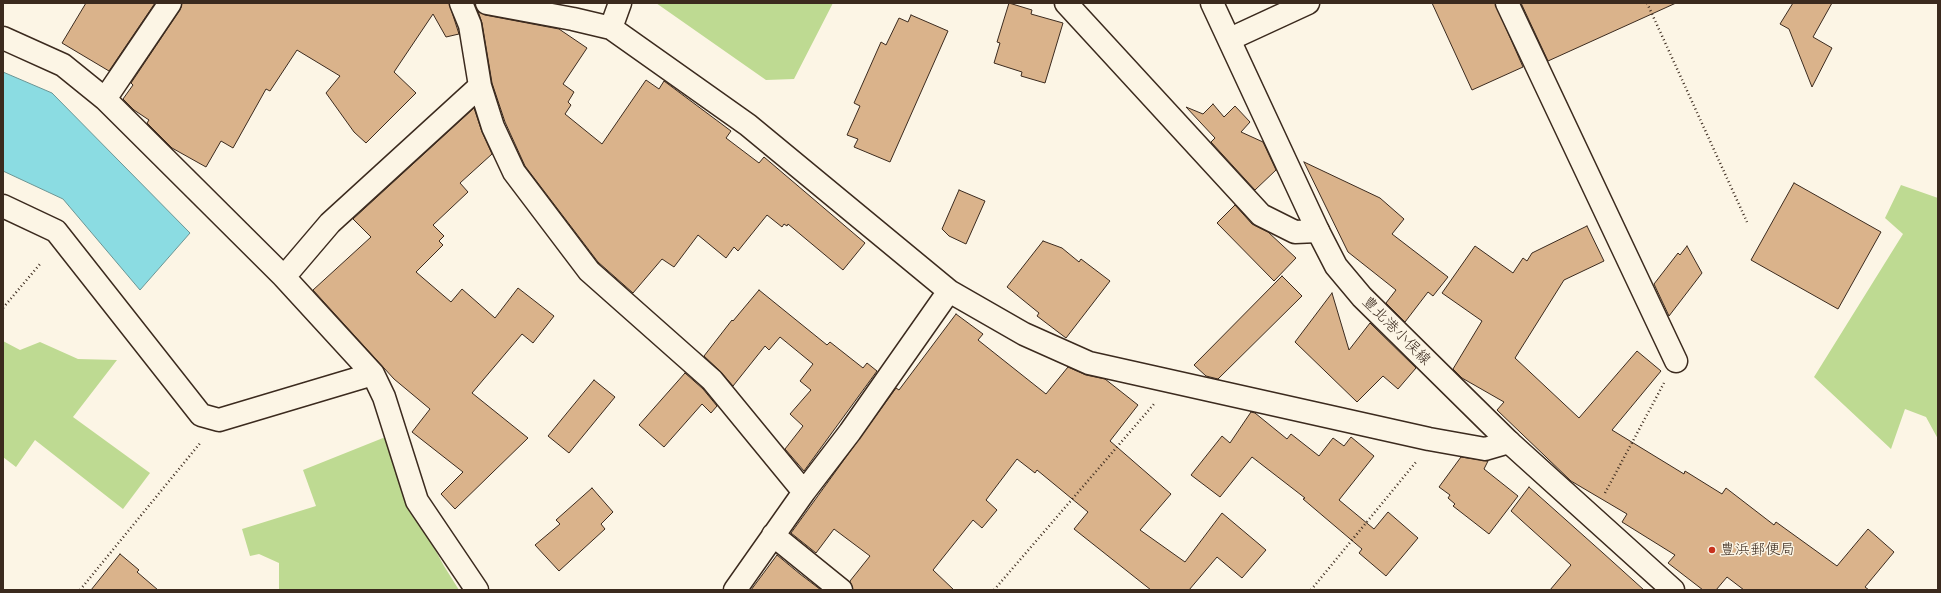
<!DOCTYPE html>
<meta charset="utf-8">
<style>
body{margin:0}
#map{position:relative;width:1941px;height:593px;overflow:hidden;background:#fcf5e5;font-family:"Shantell Sans",sans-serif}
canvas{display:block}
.frame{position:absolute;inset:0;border:4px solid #3b2a1e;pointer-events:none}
</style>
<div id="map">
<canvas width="1941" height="593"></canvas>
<div class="frame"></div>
</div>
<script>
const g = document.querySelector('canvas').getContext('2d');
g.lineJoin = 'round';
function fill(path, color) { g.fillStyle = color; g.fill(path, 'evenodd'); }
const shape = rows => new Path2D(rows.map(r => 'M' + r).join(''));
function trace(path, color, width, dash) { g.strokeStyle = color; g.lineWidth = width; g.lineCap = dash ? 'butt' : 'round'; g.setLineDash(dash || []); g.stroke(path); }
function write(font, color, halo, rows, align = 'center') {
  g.font = font + ' "Shantell Sans","Klee One",sans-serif'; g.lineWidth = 3; g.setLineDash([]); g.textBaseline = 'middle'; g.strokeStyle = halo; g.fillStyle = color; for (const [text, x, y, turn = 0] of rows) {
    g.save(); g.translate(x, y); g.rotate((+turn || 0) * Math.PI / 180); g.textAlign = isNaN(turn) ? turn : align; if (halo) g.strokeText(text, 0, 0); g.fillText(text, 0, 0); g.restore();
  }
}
fill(shape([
 [656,3,833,3,794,79,766,80],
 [1901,185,1938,198,1938,439,1926,417,1905,409,1891,449,1814,377,1903,234,1885,218],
 [3,341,20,350,40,342,78,359,117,360,73,417,150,473,123,509,35,440,16,467,3,457],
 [388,436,402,489,444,566,459,590,279,590,279,563,259,554,250,556,242,529,316,506,303,470]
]), '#beda92');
const water = shape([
 [3,72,52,93,190,233,140,290,63,199,3,171,3,72]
]);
fill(water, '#8bdce2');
trace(water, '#6b9594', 1);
const building = shape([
 [86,3,155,3,109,71,62,43,86,3],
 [182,3,449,3,459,34,446,37,433,14,394,72,416,93,366,143,354,132,326,93,340,76,297,50,270,91,266,89,233,148,221,141,206,167,172,148,147,123,149,120,134,110,123,99,133,85,131,83,180,10,182,3],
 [1009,3,1032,10,1031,14,1063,23,1045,83,1021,76,1022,72,994,63,1000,43,997,42,1009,3],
 [1432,3,1495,3,1523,67,1472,90,1432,3],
 [1521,3,1676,3,1548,61,1521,3],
 [1793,3,1832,3,1813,37,1832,48,1812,87,1789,29,1780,24,1793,3],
 [478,11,485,15,559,29,587,48,563,84,574,92,568,102,571,105,565,114,602,144,646,80,659,89,664,81,731,131,726,138,759,163,764,157,865,243,843,270,788,224,787,226,784,224,782,227,767,215,738,251,734,247,726,258,698,235,674,267,662,259,633,293,598,262,525,166,505,122,492,83,482,23,478,11],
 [911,15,948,31,890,162,854,147,858,139,847,135,860,106,854,103,881,42,886,45,899,18,908,22,911,15],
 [1213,104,1224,117,1235,106,1250,122,1241,132,1263,142,1276,170,1255,190,1211,142,1215,138,1186,107,1203,114,1213,104],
 [474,108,482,132,492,154,460,183,468,192,433,225,444,236,439,241,443,245,416,272,451,302,462,289,495,318,518,288,554,316,533,343,522,334,472,393,528,438,455,509,441,494,463,472,412,432,430,409,394,379,313,290,371,237,353,219,474,108],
 [1304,162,1380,198,1404,219,1392,234,1448,277,1433,296,1428,292,1405,322,1386,303,1396,290,1348,252,1304,162],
 [1794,183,1881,232,1838,309,1751,260,1794,183],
 [959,190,985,201,966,244,949,236,942,229,959,190],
 [1235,205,1252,224,1268,232,1296,258,1274,281,1217,223,1235,205],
 [1587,226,1604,261,1564,280,1515,358,1579,418,1637,351,1661,371,1612,430,1684,474,1685,471,1722,494,1726,488,1774,525,1776,522,1837,566,1868,529,1894,552,1865,587,1869,590,1744,590,1727,577,1716,590,1703,590,1668,563,1675,555,1622,522,1627,514,1571,481,1497,410,1504,402,1462,378,1453,369,1482,321,1442,293,1475,246,1513,273,1523,258,1527,261,1532,253,1587,226],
 [1043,241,1062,248,1079,262,1081,259,1110,281,1066,338,1037,316,1039,313,1007,287,1043,241],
 [1687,246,1702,273,1669,316,1654,284,1678,253,1680,255,1687,246],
 [1282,276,1302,296,1218,379,1206,376,1194,365,1282,276],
 [759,290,827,345,830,342,863,368,867,363,877,371,804,471,785,449,803,426,790,414,811,390,800,381,813,364,780,337,769,350,765,346,733,386,720,371,704,356,732,320,733,321,759,290],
 [1332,293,1349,350,1370,323,1416,368,1398,389,1383,376,1357,402,1295,342,1332,293],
 [956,314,983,334,978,340,1046,394,1068,367,1086,375,1105,379,1138,405,1110,441,1171,494,1140,530,1185,562,1222,513,1266,550,1242,578,1217,557,1189,590,1151,590,1074,529,1088,512,1037,470,1035,473,1017,459,986,500,997,510,982,528,973,520,933,570,954,590,853,590,850,581,870,556,834,529,816,553,791,533,896,388,899,390,956,314],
 [685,373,703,389,717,406,711,413,702,404,664,447,639,425,685,373],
 [594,380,615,397,569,453,548,436,594,380],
 [1251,412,1255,413,1287,439,1291,434,1319,456,1333,438,1344,446,1351,437,1374,456,1339,500,1374,529,1388,512,1418,538,1386,576,1359,553,1362,549,1303,499,1305,498,1252,457,1220,497,1191,475,1222,436,1230,443,1251,412],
 [1461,457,1488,461,1484,469,1518,496,1489,534,1453,506,1455,504,1448,498,1450,495,1439,487,1461,457],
 [1529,487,1603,553,1644,590,1550,590,1571,565,1511,511,1529,487],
 [592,488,613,512,601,524,605,529,559,571,535,545,560,524,556,520,592,488],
 [120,554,139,570,137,572,158,590,91,590,120,554],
 [777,555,800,574,821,590,751,590,777,555]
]);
fill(building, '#dab38b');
trace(building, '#3b2a1e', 1);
const minor = shape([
 [461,3,470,25,480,86,493,127,514,172,589,271,712,380,804,492],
 [487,3,573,19,611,28,748,125,949,291,1024,334,1089,363,1429,439,1485,449,1509,442],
 [1066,3,1261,215,1295,232,1318,231],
 [1507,3,1676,361],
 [611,28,620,3],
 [3,38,63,65,105,99,284,277,373,374,384,397,417,501,477,590],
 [1230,39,1308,3],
 [105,99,170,3],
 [3,206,56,231,201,415,219,420,373,374],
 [284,277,330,223,480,86],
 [773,535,841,590],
 [735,590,804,492,850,432,949,291]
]);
const secondary = shape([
 [1212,3,1318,231,1336,266,1362,297,1509,442,1673,590]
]);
trace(minor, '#3b2a1e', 25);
trace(secondary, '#3b2a1e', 25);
trace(shape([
 [1647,3,1747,222],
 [3,308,40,264],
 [1605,493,1664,383],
 [80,590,201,442],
 [994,590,1154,404],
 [1311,590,1416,462]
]), '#3b2a1e', 2.5, [1, 3]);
trace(minor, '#fcf5e5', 22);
trace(secondary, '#fcf5e5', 22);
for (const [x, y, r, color] of [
 [1712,550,4,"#c8321e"]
]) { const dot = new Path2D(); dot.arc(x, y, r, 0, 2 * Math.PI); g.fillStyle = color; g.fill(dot); trace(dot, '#fcf5e5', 1.5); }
write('15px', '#3b2a1e', '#fcf5e5', [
 ["豊北港小俣線",1396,331,45]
]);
write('15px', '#3b2a1e', '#fcf5e5', [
 ["豊浜郵便局",1720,550]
], 'left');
</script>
